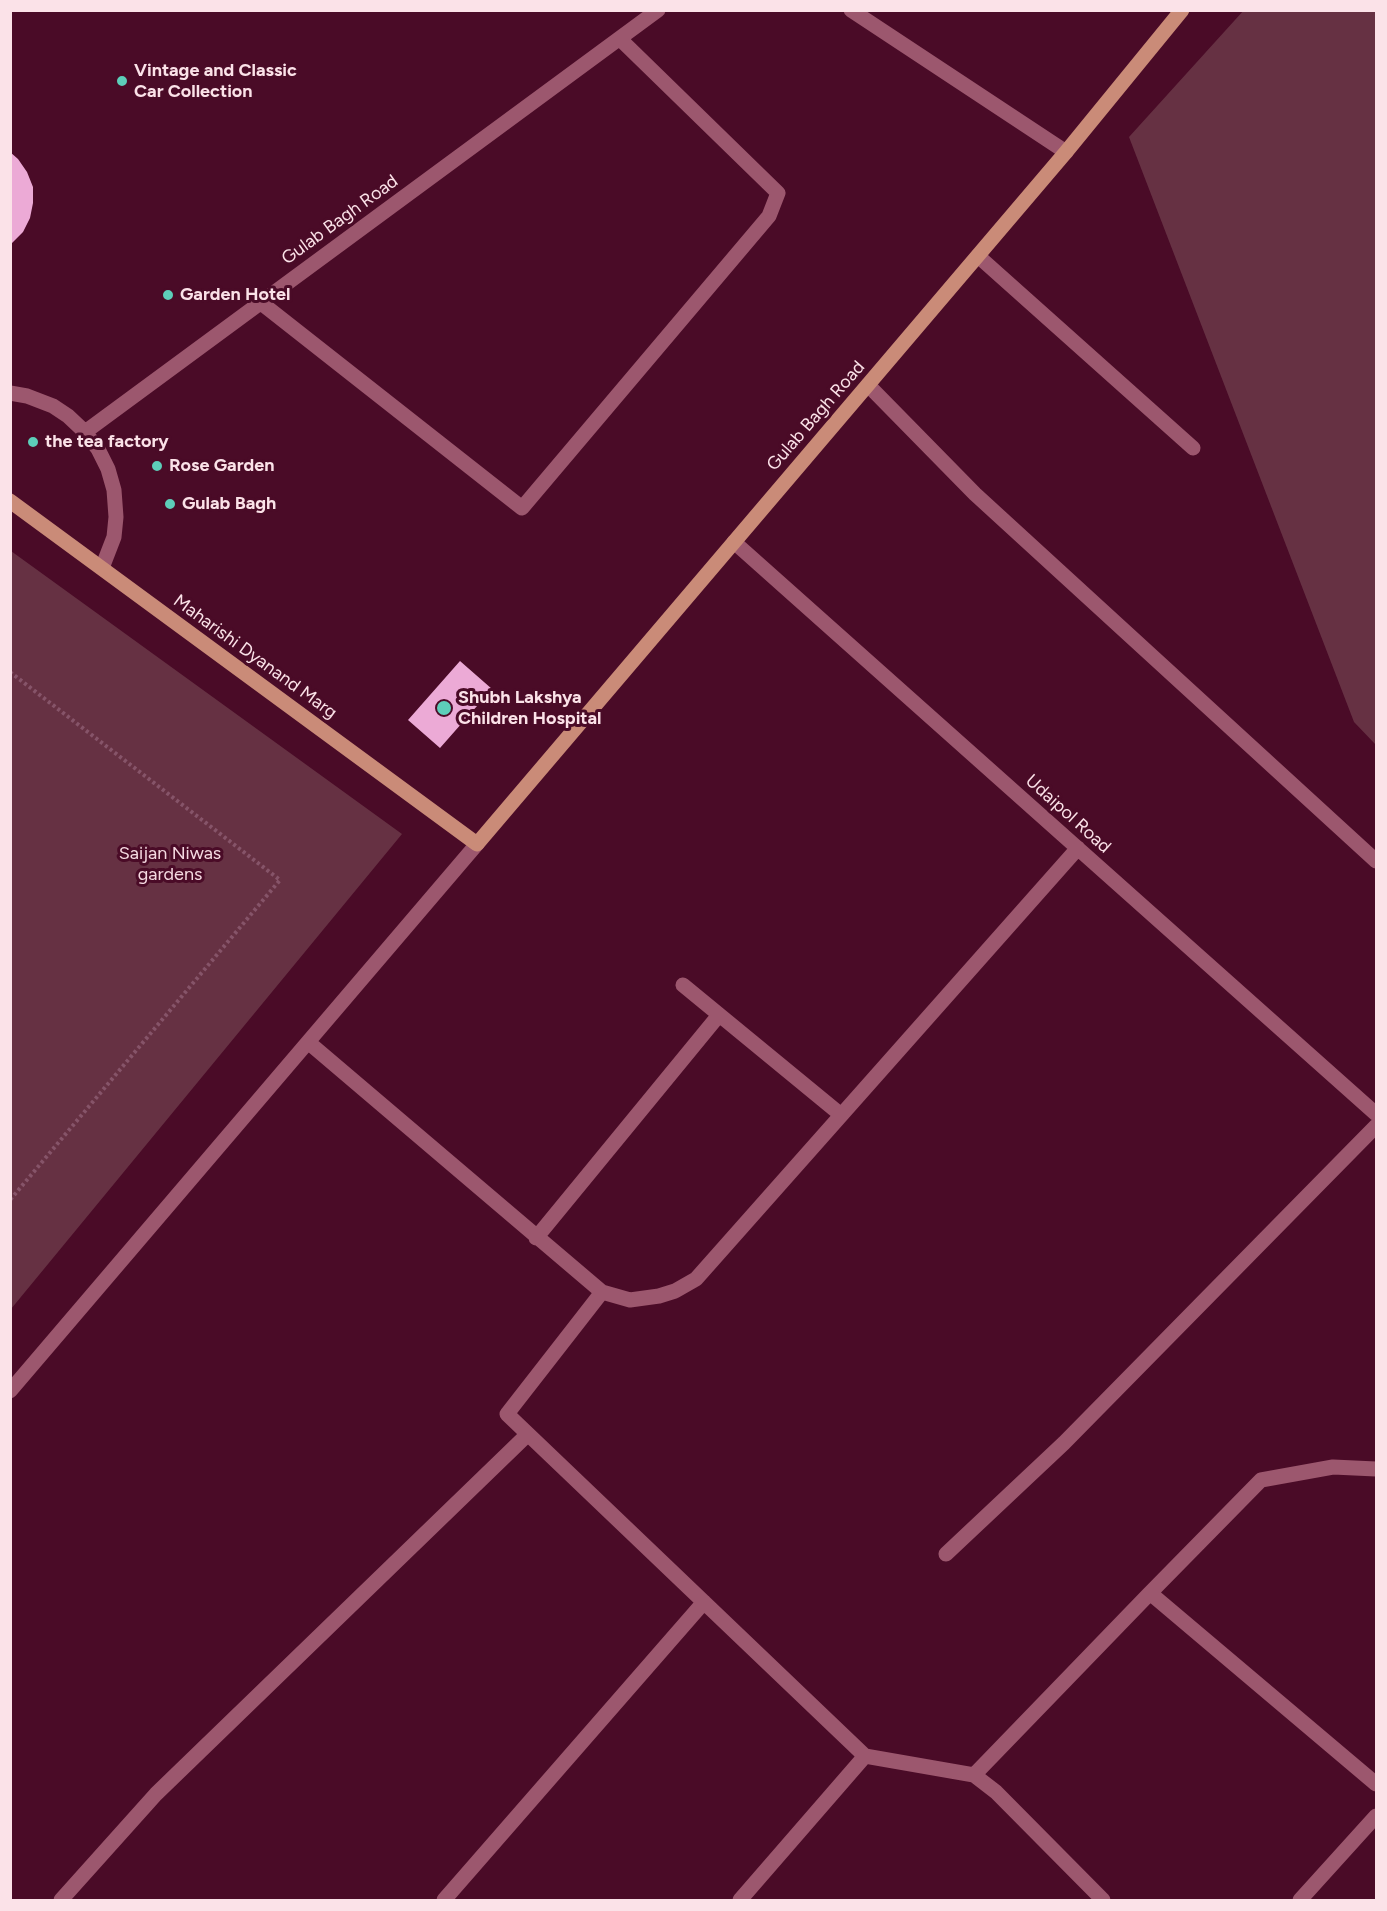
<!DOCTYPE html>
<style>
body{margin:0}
#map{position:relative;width:1387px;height:1911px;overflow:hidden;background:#4a0b27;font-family:Figtree,sans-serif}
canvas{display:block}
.frame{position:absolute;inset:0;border:12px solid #fbe2e8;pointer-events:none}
</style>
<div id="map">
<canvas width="1387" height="1911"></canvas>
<div class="frame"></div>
</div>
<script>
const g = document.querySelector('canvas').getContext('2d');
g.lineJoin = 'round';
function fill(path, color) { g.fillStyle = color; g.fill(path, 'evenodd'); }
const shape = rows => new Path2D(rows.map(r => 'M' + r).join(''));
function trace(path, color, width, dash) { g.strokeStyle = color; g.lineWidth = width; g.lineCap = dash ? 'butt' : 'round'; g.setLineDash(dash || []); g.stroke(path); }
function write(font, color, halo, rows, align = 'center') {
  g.font = font + ' Figtree,sans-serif'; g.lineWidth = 6; g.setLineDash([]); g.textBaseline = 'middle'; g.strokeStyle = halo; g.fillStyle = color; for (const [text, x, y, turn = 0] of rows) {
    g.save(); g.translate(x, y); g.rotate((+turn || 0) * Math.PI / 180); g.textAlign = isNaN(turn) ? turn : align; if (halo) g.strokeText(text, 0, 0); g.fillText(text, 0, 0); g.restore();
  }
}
fill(shape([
 [1244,10,1376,11,1376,745,1354,722,1129,137],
 [11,551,402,834,11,1309]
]), '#663143');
fill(shape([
 [10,152,18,159,27,172,33,187,33,203,30,218,23,232,10,245],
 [460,661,492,689,440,748,408,720]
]), '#ecaad6');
trace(shape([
 [10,672,280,880,10,1200]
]), '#865469', 4, [3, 3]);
trace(shape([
 [851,10,1066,152],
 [978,256,1193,448],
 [260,302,522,508,769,216,778,193,620,39],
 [868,385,975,494,1376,861],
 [10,393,27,396,53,406,68,416,85,432,658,10],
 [85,432,98,449,108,469,114,490,116,517,114,537,102,568],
 [734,542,1376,1114],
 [683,985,840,1114],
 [308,1042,602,1292,507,1414,865,1756],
 [536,1238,719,1015],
 [602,1292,630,1300,659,1296,675,1291,696,1279,1078,848],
 [10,1391,477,844],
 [946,1554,1064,1443,1376,1126],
 [1150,1593,1261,1480,1333,1467,1376,1469],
 [974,1775,1150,1593,1376,1784],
 [61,1900,156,1794,528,1434],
 [444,1900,704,1602],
 [740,1900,865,1756,974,1775,996,1792,1103,1900],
 [1300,1900,1376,1816]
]), '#9c576e', 15);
trace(shape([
 [10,501,477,844,1066,152,1182,10]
]), '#ca8b78', 15);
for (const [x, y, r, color] of [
 [122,81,6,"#5dceb9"],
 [168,295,6,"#5dceb9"],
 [33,442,6,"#5dceb9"],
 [157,466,6,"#5dceb9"],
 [170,504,6,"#5dceb9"],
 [444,708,8,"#5dceb9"]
]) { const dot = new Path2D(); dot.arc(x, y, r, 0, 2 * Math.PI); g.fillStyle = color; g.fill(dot); trace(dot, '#4a0b27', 2); }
write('bold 18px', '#fbe2e8', '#4a0b27', [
 ["Vintage and Classic",134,71],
 ["Car Collection",134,92],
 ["Garden Hotel",180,295],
 ["the tea factory",45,442],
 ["Rose Garden",169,466],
 ["Gulab Bagh",182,504],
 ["Shubh Lakshya",458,698],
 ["Children Hospital",458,719]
], 'left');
write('18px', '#fbe2e8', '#4a0b27', [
 ["Gulab Bagh Road",340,220,-36],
 ["Gulab Bagh Road",816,416,-49],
 ["Maharishi Dyanand Marg",255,657,36],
 ["Udaipol Road",1068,814,42]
]);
write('18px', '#f5dae1', '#4a0b27', [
 ["Saijan Niwas",170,854],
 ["gardens",170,875]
]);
</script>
